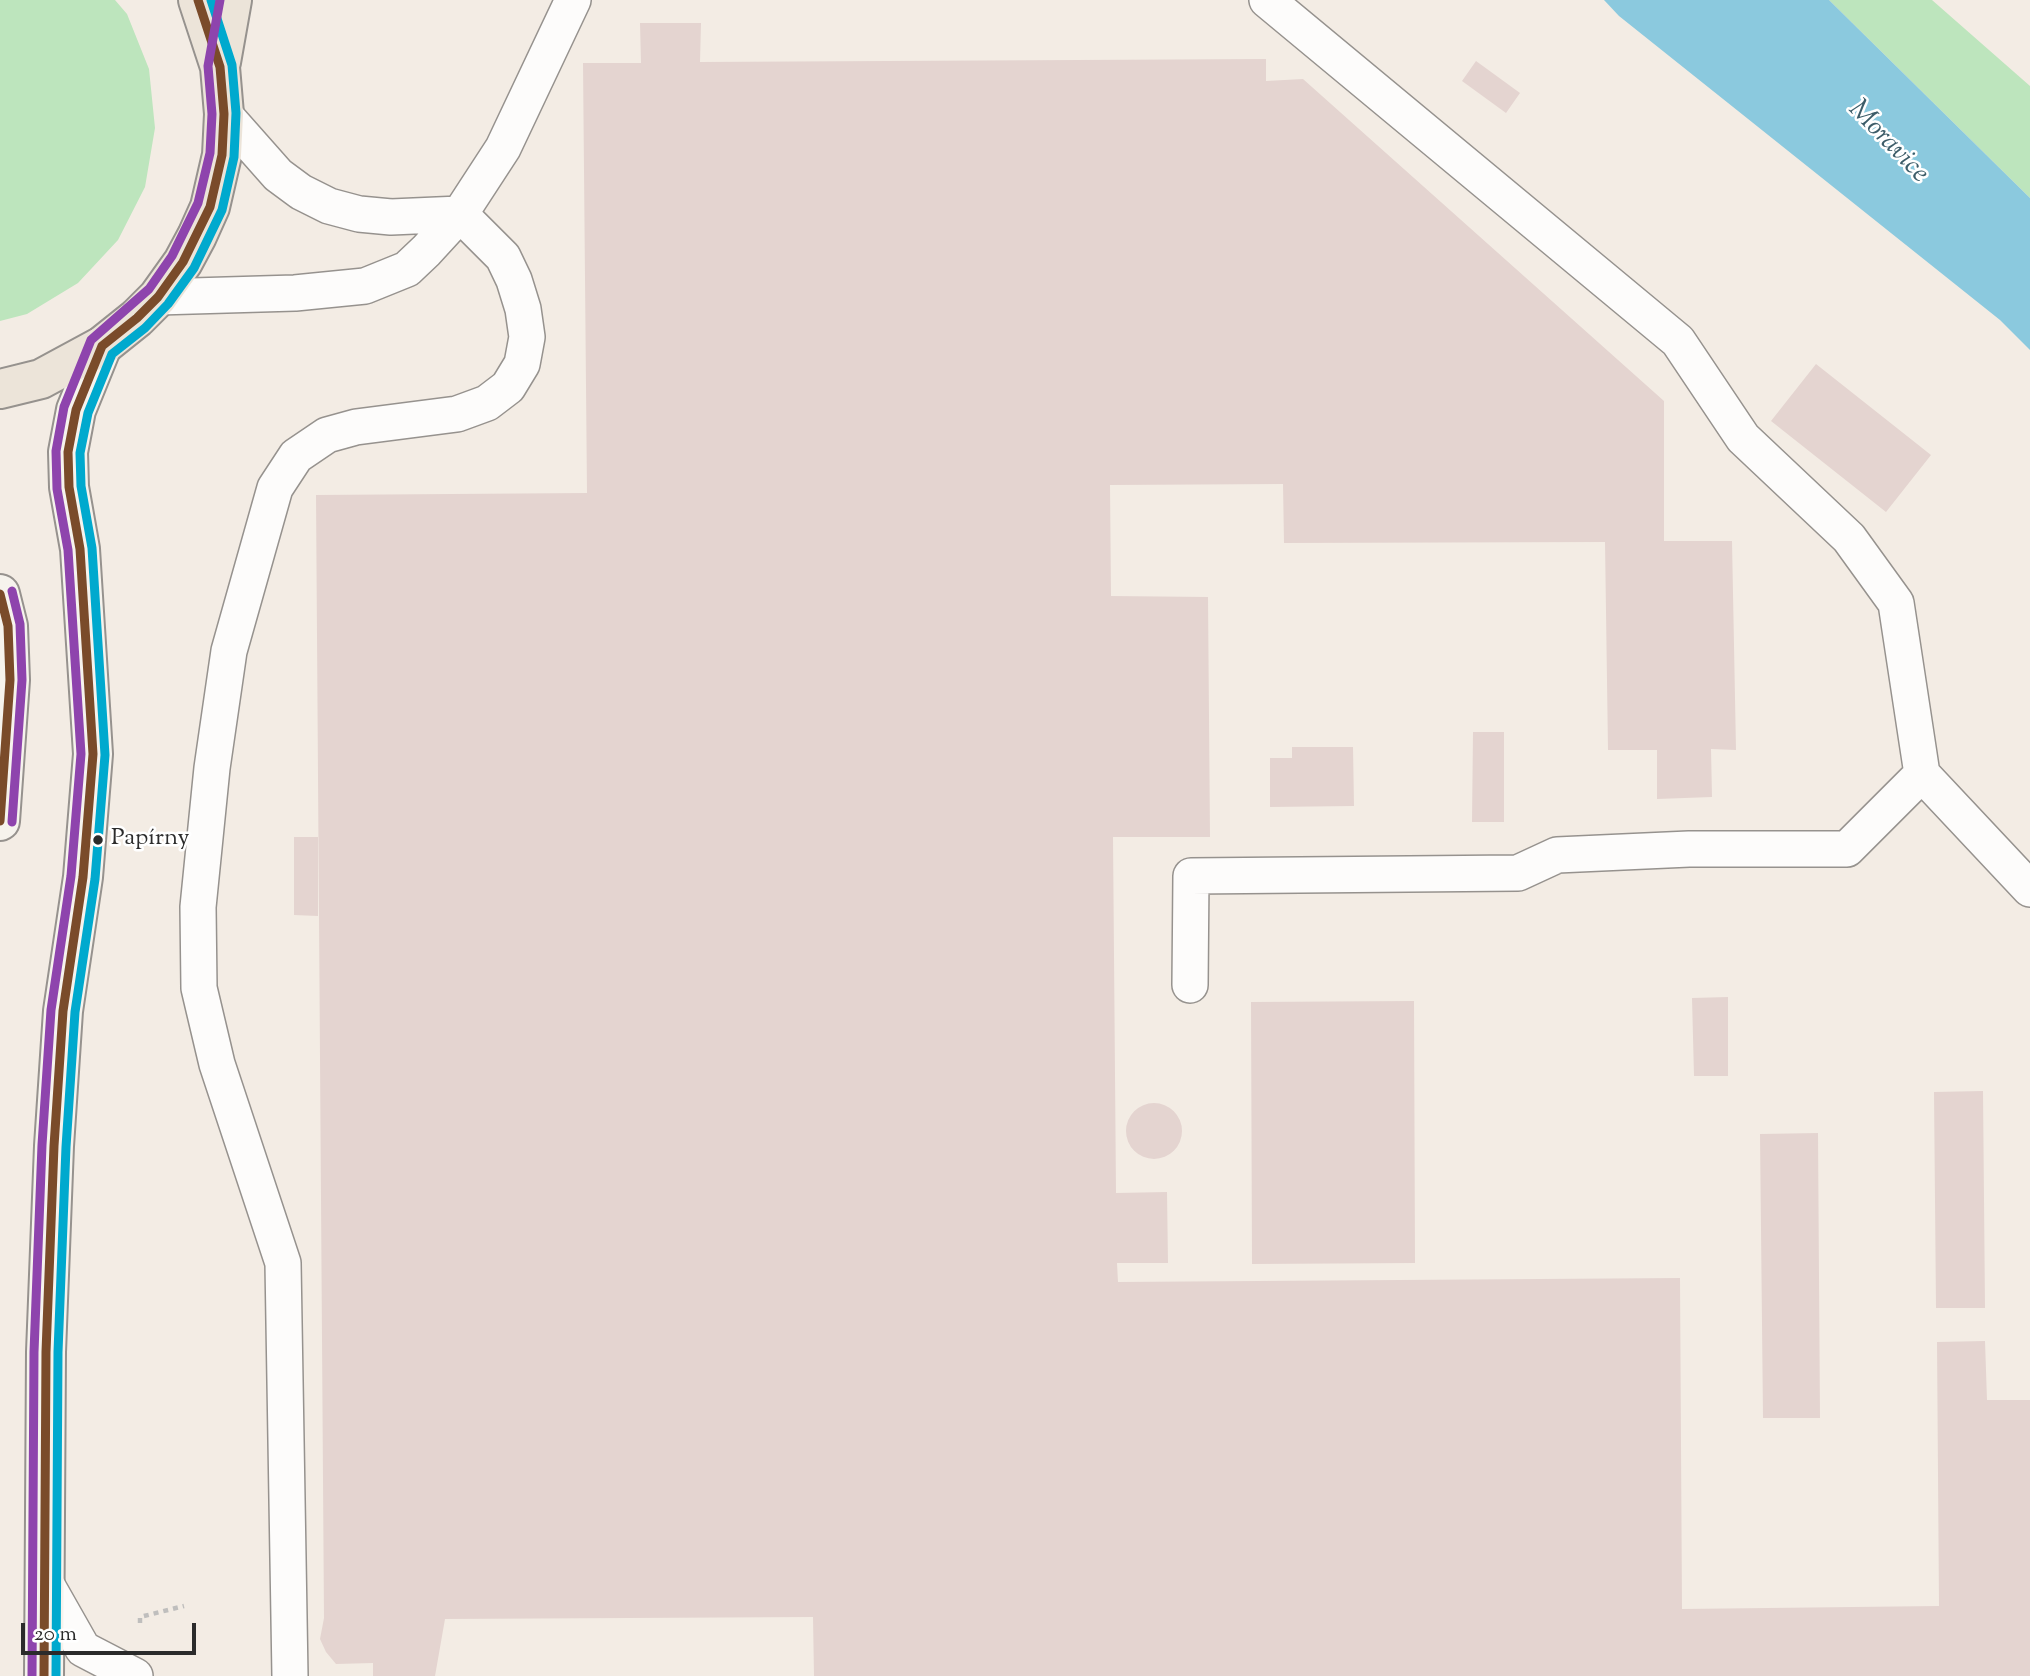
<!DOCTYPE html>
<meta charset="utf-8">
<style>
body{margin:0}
#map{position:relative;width:2030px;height:1676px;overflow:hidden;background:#f3ece4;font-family:"Sorts Mill Goudy",serif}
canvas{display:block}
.scale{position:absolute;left:21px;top:1623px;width:175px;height:32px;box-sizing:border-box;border:4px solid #2b2b2b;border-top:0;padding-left:9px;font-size:21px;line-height:24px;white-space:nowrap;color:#2b2b2b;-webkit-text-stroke:5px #fff;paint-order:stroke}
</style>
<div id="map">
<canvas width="2030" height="1676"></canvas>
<div class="scale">20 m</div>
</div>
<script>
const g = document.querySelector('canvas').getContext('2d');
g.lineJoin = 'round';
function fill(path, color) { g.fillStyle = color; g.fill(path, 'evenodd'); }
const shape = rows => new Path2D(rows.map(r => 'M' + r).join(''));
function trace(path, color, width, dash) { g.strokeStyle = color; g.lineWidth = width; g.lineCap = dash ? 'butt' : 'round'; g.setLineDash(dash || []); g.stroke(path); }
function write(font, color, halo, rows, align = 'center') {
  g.font = font + ' "Sorts Mill Goudy",serif'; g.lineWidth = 5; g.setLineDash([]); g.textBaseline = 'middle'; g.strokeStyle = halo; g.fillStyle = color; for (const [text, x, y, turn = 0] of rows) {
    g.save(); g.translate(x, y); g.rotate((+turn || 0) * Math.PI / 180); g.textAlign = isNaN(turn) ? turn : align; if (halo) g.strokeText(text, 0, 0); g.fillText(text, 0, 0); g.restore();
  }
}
fill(shape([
 [0,0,115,0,127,14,149,69,155,128,145,187,118,240,78,283,27,314,0,321],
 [1829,0,1932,0,2030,86,2030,198]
]), '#bde5bd');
fill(shape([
 [1604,0,1829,0,2030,198,2030,350,2000,320,1619,16]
]), '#8bc9de');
fill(shape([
 [640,23,701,23,700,62,1266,59,1266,81,1303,79,1664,401,1664,541,1732,541,1736,750,1711,749,1712,797,1657,799,1657,750,1608,750,1605,542,1284,543,1283,484,1110,485,1111,596,1208,597,1210,837,1113,837,1116,1193,1167,1192,1168,1263,1117,1263,1118,1282,1680,1278,1682,1609,1939,1606,1937,1342,1985,1341,1987,1400,2030,1400,2030,1676,814,1676,813,1617,445,1619,435,1676,373,1676,373,1663,336,1664,326,1652,320,1639,324,1618,316,495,587,493,583,63,641,63],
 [1476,61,1520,93,1506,113,1462,81],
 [1816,364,1931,455,1886,512,1771,421],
 [1473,732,1504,732,1504,822,1472,822],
 [1292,747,1353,747,1354,806,1270,807,1270,758,1292,758],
 [294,837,318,837,318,916,294,915],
 [1728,997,1728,1076,1694,1076,1692,998],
 [1414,1001,1415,1263,1252,1264,1251,1002],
 [1983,1091,1985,1308,1936,1308,1934,1092],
 '1126 1131a28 28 0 1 1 56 0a28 28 0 1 1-56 0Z',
 [1818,1133,1820,1418,1763,1418,1760,1134]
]), '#e4d4d0');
const lane = shape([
 [1267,0,1678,341,1743,438,1849,538,1896,603,1922,774,2030,889],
 [158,297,295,293,365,286,407,269,426,251,460,214,391,217,359,214,329,206,301,192,278,175,224,114],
 [1190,985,1191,876,1518,873,1557,855,1689,849,1847,849,1922,774],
 [45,1582,83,1649,135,1676],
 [290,1676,283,1263,217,1064,199,988,198,907,212,768,229,651,275,488,296,456,327,435,356,427,457,414,487,403,508,387,522,364,527,337,523,309,514,280,503,257,460,214,503,148,573,0]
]);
const secondary = shape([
 [0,594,8,626,10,680,0,821],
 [44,1676,46,1352,54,1146,63,1011,83,877,93,754,80,549,69,487,68,452,76,410,102,346]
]);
const primary = shape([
 [221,62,232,0],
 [0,389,41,379,102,346,137,318,158,297,183,262,197,236,210,207,222,155,224,114,220,67,198,0]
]);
trace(lane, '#96928e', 38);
trace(secondary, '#96928e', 42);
trace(primary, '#96928e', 42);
trace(shape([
 [140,1623,140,1617,184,1606]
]), '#bfbebd', 4.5, [5, 5]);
trace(lane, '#fdfcfb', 35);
trace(secondary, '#f6f3ed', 38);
trace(primary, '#ece4d9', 38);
trace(shape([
 [0,594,8,626,10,680,0,821],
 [44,1676,46,1352,54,1146,63,1011,83,877,93,754,80,549,69,487,68,452,76,410,102,346,137,318,158,297,183,262,210,207,222,155,224,114,220,67,198,0]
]), '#7a4b2a', 9);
trace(shape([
 [56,1676,58,1352,66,1147,75,1012,95,879,105,755,92,548,81,486,80,453,88,413,112,354,145,328,168,304,194,268,222,210,234,157,236,113,232,65,211,0]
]), '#00a9ce', 9);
trace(shape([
 [12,591,20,624,22,680,12,822],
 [32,1676,34,1352,42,1145,51,1010,71,876,81,754,68,550,57,489,56,451,64,407,91,340,149,289,172,256,198,203,210,153,212,114,208,66,220,0]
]), '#8e44ad', 9);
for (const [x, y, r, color] of [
 [98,840,6,"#2b2b2b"]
]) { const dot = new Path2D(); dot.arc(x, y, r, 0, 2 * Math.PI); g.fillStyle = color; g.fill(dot); trace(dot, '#fff', 2.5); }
write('24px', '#2b2b2b', '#fff', [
 ["Papírny",111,840]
], 'left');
write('italic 28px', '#3d5d69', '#fff', [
 ["Moravice",1887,143,46]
]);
</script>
